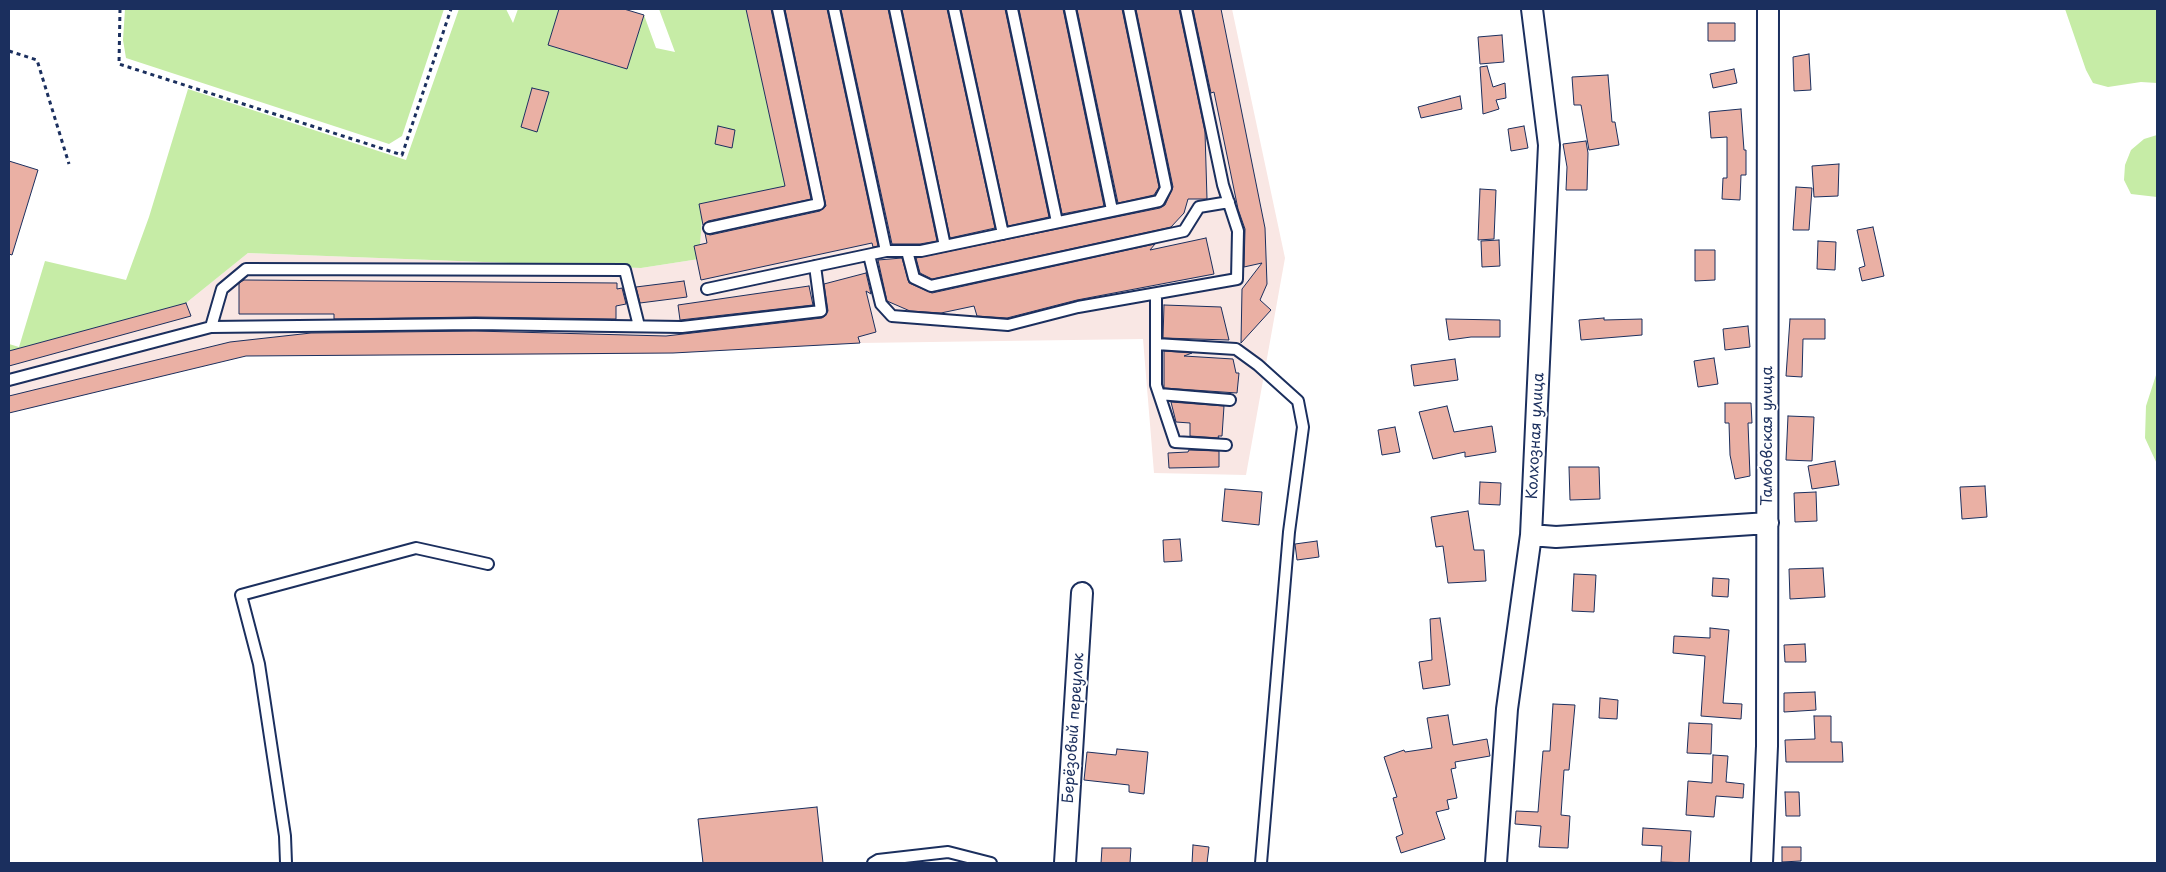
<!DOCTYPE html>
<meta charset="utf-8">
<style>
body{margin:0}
#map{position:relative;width:2166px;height:872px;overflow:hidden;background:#fff;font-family:"Playpen Sans",sans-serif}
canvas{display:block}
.frame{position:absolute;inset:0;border:10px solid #1b2f5e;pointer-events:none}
</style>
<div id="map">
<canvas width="2166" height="872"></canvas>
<div class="frame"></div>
</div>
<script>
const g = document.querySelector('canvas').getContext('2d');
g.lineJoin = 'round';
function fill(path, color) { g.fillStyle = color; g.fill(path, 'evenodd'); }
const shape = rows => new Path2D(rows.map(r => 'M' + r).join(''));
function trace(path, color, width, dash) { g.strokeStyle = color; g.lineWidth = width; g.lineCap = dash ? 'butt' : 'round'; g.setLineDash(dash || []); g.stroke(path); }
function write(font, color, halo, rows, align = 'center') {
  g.font = font + ' "Playpen Sans",sans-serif'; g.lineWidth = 4; g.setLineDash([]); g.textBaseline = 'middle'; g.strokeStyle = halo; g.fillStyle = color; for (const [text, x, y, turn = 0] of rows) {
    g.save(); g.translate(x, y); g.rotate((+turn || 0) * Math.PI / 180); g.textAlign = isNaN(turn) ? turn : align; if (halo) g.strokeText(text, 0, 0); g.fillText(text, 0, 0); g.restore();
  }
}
fill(shape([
 [746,9,1232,9,1285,258,1246,475,1154,473,1143,339,860,343,673,353,556,355,246,356,9,413,9,351,186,303,248,253,641,268,699,259,702,219,699,204,759,67]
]), '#f9e7e4');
fill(shape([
 [125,9,444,9,402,136,389,144,126,58,123,40],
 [459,9,506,9,513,23,518,9,559,9,548,45,627,69,644,15,656,48,675,52,659,9,746,9,785,186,699,204,702,219,699,259,641,268,248,253,186,303,9,351,9,344,19,347,45,261,126,280,149,217,188,89,406,160],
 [532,88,548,92,521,127],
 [2065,9,2157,9,2157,83,2141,82,2108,87,2093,83,2086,70],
 [2157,135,2157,197,2131,194,2124,180,2125,165,2131,150,2144,139],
 [2157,372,2157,464,2145,438,2146,406]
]), '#c6eca6');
const building = shape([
 [559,9,624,9,644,15,627,69,548,45,559,9],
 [746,9,771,9,811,199,708,221,703,225,699,204,785,186,746,9],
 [785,9,827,9,878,246,873,247,872,243,701,280,694,246,707,243,705,233,710,235,820,211,826,206,785,9],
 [841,9,888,9,937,241,920,244,892,244,841,9],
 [902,9,947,9,995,228,950,238,902,9],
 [961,9,1005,9,1049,217,1008,226,961,9],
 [1019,9,1063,9,1104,206,1062,214,1019,9],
 [1077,9,1122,9,1159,187,1154,195,1118,203,1077,9],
 [1136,9,1179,9,1205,132,1207,199,1188,199,1184,213,1171,227,932,279,920,273,916,258,1160,208,1165,205,1173,187,1136,9],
 [1193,9,1221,9,1265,228,1267,284,1260,300,1271,310,1241,343,1242,289,1262,263,1244,267,1245,229,1238,209,1214,92,1211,93,1193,9],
 [1708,23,1735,23,1735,41,1708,41,1708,23],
 [1502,35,1504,62,1480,64,1478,37,1502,35],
 [1809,54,1811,90,1794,91,1793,57,1809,54],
 [1487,66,1493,87,1505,83,1506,98,1496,100,1499,109,1483,114,1480,67,1487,66],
 [1734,69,1737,83,1713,88,1710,74,1734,69],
 [1608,75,1612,122,1615,122,1619,145,1589,150,1581,105,1574,105,1572,77,1608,75],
 [532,88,549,92,537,132,521,127,532,88],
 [1460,96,1462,109,1421,118,1418,107,1460,96],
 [1741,109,1744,150,1746,150,1746,175,1741,175,1740,200,1722,199,1723,178,1727,178,1727,137,1711,138,1709,112,1741,109],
 [718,126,735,130,732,148,715,144,718,126],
 [1524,126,1528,148,1511,151,1508,129,1524,126],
 [1586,141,1588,153,1587,190,1566,190,1567,167,1563,144,1586,141],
 [9,161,38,170,12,255,9,254,9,161],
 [1839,164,1838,196,1814,197,1812,166,1839,164],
 [1796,187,1812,188,1809,230,1793,230,1796,187],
 [1480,189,1496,190,1494,239,1478,240,1480,189],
 [1873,227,1884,276,1862,281,1859,268,1865,266,1857,230,1873,227],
 [1206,238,1214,274,1077,300,1007,318,977,316,974,306,941,313,910,311,887,301,878,260,902,258,909,283,932,293,1155,244,1150,250,1206,238],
 [1499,240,1500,266,1482,267,1481,241,1499,240],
 [1818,241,1836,242,1835,270,1817,269,1818,241],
 [1695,250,1715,250,1715,280,1695,281,1695,250],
 [866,273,871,294,866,291,876,332,858,337,860,343,673,353,246,356,9,413,9,396,230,342,311,333,475,331,666,336,822,318,825,316,828,311,824,284,866,273],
 [244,280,617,283,617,289,622,288,626,304,616,306,616,319,475,317,334,319,334,314,239,314,239,283,244,280],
 [684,281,687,297,640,303,636,287,684,281],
 [809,286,813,305,680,320,678,305,809,286],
 [186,303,191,316,9,366,9,351,186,303],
 [1164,305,1221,307,1229,340,1163,338,1164,305],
 [1604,318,1604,320,1642,319,1642,335,1581,340,1579,320,1604,318],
 [1446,319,1500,320,1500,337,1471,337,1449,340,1446,319],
 [1790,319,1825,319,1825,339,1803,339,1802,377,1786,376,1790,319],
 [1748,326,1750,347,1725,350,1723,329,1748,326],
 [1164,351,1192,353,1184,356,1233,359,1236,373,1239,373,1237,393,1164,388,1164,351],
 [1714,358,1718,384,1698,387,1694,361,1714,358],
 [1455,359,1458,380,1414,386,1411,365,1455,359],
 [1171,402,1224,406,1222,436,1218,436,1219,438,1190,436,1190,423,1176,422,1171,402],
 [1725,403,1751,403,1752,423,1748,423,1750,476,1735,479,1730,455,1729,423,1725,423,1725,403],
 [1447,406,1454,432,1492,426,1496,452,1465,457,1465,452,1433,459,1419,412,1447,406],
 [1788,416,1814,417,1812,461,1786,460,1788,416],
 [1395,427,1400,452,1382,455,1378,430,1395,427],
 [1189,450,1219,451,1219,467,1169,468,1168,453,1188,452,1189,450],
 [1835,461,1839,485,1812,489,1808,466,1835,461],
 [1569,467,1599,467,1600,499,1570,500,1569,467],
 [1480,482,1501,483,1500,505,1479,504,1480,482],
 [1985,486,1987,517,1962,519,1960,487,1985,486],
 [1225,489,1262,492,1259,525,1222,521,1225,489],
 [1816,492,1817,521,1795,522,1794,493,1816,492],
 [1468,511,1474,550,1484,550,1486,581,1448,583,1443,546,1436,547,1431,517,1468,511],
 [1180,539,1182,561,1164,562,1163,540,1180,539],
 [1317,541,1319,557,1297,560,1295,544,1317,541],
 [1823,568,1825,597,1790,599,1789,569,1823,568],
 [1574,574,1596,575,1594,612,1572,611,1574,574],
 [1713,578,1729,579,1728,597,1712,596,1713,578],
 [1440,618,1450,685,1423,689,1419,662,1432,660,1430,619,1440,618],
 [1710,628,1729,630,1723,703,1742,704,1741,719,1701,716,1705,656,1673,653,1674,636,1710,638,1710,628],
 [1805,644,1806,662,1785,662,1784,645,1805,644],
 [1815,692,1816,710,1784,712,1784,693,1815,692],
 [1600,698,1618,700,1617,719,1599,718,1600,698],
 [1553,704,1575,705,1569,770,1564,770,1561,815,1570,816,1568,848,1539,847,1541,826,1515,824,1516,811,1538,812,1543,751,1550,751,1553,704],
 [1448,715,1453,745,1487,739,1490,756,1455,762,1456,768,1451,769,1457,798,1447,800,1449,809,1436,812,1445,839,1401,853,1396,837,1403,834,1393,798,1397,797,1384,757,1404,750,1405,752,1432,748,1427,718,1448,715],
 [1814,716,1831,716,1831,742,1842,742,1843,762,1786,762,1785,740,1815,739,1814,716],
 [1689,723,1712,724,1711,754,1687,753,1689,723],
 [1117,749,1148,752,1144,794,1129,792,1129,785,1084,780,1087,752,1116,755,1117,749],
 [1713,755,1728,756,1726,782,1744,784,1743,798,1716,796,1714,817,1686,815,1688,781,1712,783,1713,755],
 [1785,792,1799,792,1800,816,1786,816,1785,792],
 [817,807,823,863,703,863,698,819,817,807],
 [1643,828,1691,831,1689,863,1661,862,1662,846,1642,845,1643,828],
 [1193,845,1209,847,1207,863,1192,863,1193,845],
 [1782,847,1801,847,1801,861,1782,862,1782,847],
 [1102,848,1131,848,1130,863,1101,863,1102,848]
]);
fill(building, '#eab0a4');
trace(building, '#1b2f5e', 1);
const lane = shape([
 [834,9,886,251],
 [895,9,945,246],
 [954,9,1003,234],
 [1012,9,1057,222],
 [1070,9,1112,210],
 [709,228,819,204,778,9],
 [907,251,914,278,931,286,1184,231,1199,207,1229,202],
 [869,255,881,304,892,316,1008,325,1078,307,1237,279,1238,231,1223,185,1186,9],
 [707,289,886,251,921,251,1159,201,1166,188,1129,9],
 [1156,294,1156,385,1175,442,1226,445],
 [211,327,222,289,246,269,625,270,639,326],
 [1156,344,1236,349,1258,365,1298,401,1303,427,1289,532,1261,863],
 [9,380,211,327,475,324,682,327,821,311,815,266],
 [1159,394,1230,400],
 [286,863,285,836,259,664,241,595,416,548,488,564],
 [873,863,878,860,948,852,991,863]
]);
const street = shape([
 [1531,535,1556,537,1768,523],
 [1065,863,1082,593],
 [1496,863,1507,709,1531,535,1549,145,1532,9],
 [1762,863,1767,746,1768,9]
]);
trace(lane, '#1b2f5e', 14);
trace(street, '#1b2f5e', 24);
trace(shape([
 [120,9,119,64,402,155,451,9],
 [9,51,37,60,69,164]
]), '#1b2f5e', 3, [4, 4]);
trace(lane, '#fff', 10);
trace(street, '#fff', 20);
write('15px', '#1b2f5e', '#fff', [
 ["Колхозная улица",1536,436,-87],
 ["Тамбовская улица",1768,436,-90],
 ["Берёзовый переулок",1074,728,-86]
]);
</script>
